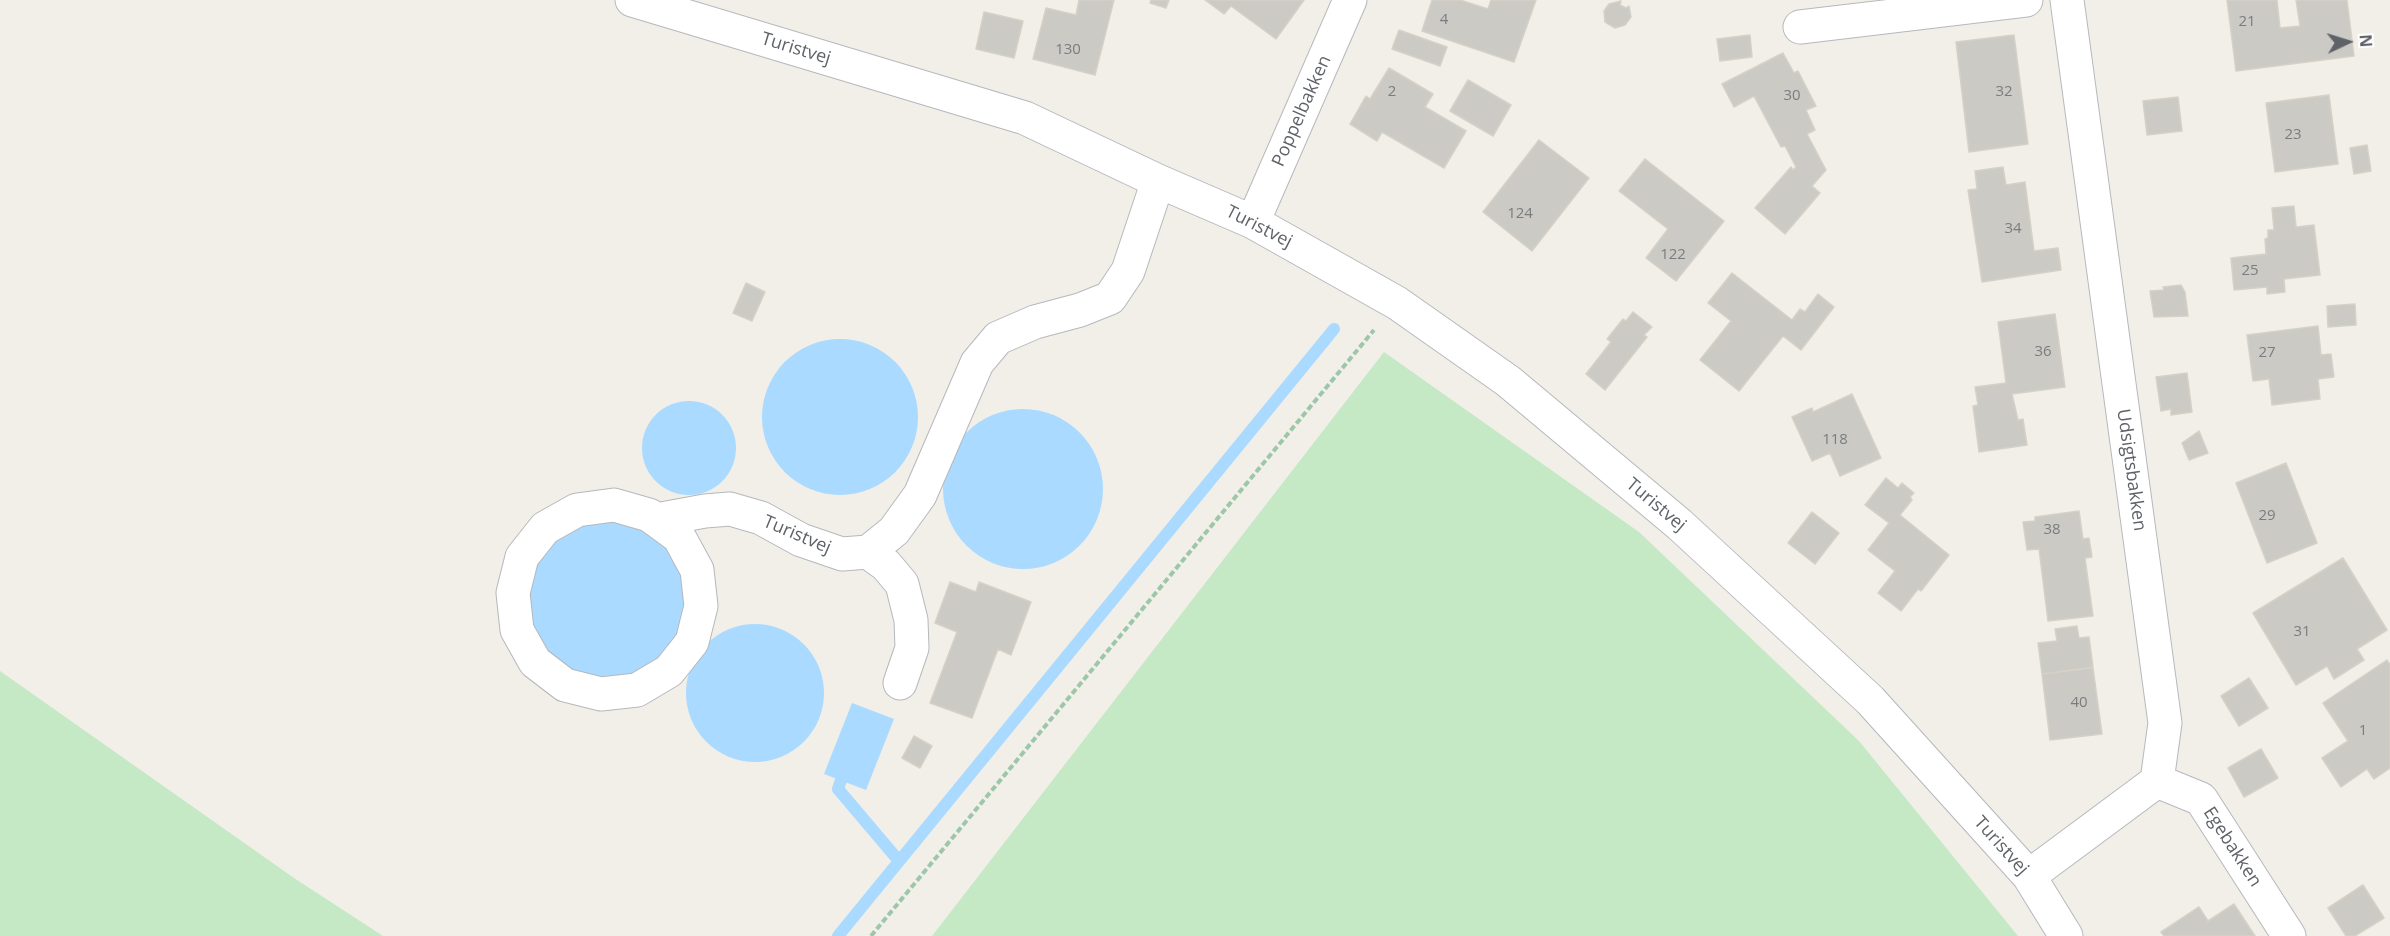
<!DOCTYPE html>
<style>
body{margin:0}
#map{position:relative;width:2390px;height:936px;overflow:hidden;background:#f1efe8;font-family:"Open Sans",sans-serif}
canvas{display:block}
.north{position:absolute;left:2318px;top:12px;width:60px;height:60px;-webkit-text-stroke:4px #fff;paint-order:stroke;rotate:86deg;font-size:16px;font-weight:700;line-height:24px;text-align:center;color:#5f6368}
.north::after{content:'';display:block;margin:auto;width:21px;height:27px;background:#5f6368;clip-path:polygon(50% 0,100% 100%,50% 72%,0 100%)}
</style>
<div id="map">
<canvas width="2390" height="936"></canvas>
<div class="north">N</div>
</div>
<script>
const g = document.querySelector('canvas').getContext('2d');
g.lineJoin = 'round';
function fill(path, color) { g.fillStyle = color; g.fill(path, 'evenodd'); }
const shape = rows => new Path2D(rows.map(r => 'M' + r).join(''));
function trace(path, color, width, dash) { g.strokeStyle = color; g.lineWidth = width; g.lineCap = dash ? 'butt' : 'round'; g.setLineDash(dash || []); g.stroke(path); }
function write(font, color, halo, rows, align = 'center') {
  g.font = font + ' "Open Sans",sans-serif'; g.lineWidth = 4.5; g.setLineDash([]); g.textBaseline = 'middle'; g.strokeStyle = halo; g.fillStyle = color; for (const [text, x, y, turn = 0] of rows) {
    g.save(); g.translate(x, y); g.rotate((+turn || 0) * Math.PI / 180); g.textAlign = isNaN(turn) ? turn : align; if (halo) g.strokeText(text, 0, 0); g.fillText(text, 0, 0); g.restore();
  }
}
fill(shape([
 [1384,352,1639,532,1859,741,2018,936,932,936],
 [0,671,294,878,383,936,0,936]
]), '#c5e8c5');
fill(shape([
 '762 417a78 78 0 1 1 156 0a78 78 0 1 1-156 0Z',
 '642 448a47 47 0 1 1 94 0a47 47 0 1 1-94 0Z',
 '943 489a80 80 0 1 1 160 0a80 80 0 1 1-160 0Z',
 [623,514,671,543,690,596,673,649,628,680,573,677,531,642,528,560,544,537],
 '686 693a69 69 0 1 1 138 0a69 69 0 1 1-138 0Z',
 [852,703,894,719,866,790,824,774]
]), '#aadaff');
trace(shape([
 [841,780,838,789,899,861],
 [838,936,1334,329]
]), '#aadaff', 12);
const building = shape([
 [1079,0,1114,0,1095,75,1033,59,1046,8,1076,15,1079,0],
 [1151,0,1169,0,1166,8,1150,3,1151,0],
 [1205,0,1304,0,1276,39,1231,6,1224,14,1205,0],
 [1432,0,1460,0,1488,9,1491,0,1536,0,1514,62,1422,31,1432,0],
 [2227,0,2277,0,2280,28,2300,26,2296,0,2347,0,2354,56,2236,71,2227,0],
 [1621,1,1620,5,1626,8,1629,6,1631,17,1625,25,1615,28,1605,22,1604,11,1609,4,1621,1],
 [984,12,1023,21,1014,58,976,49,984,12],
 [1399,30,1447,47,1440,66,1392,49,1399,30],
 [1750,35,1752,57,1720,61,1717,39,1750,35],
 [2014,35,2028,144,1969,152,1956,42,2014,35],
 [1783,53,1794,73,1798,71,1816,106,1806,110,1815,130,1807,134,1826,170,1812,186,1820,193,1785,234,1755,208,1791,167,1793,170,1796,167,1785,146,1781,147,1754,96,1734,107,1722,84,1783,53],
 [1389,68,1433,94,1425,107,1466,131,1444,168,1382,132,1377,141,1350,124,1366,96,1370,99,1389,68],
 [1468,80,1511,105,1493,136,1450,111,1468,80],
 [2329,95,2338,164,2275,172,2266,103,2329,95],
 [2178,97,2182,131,2147,135,2143,101,2178,97],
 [1539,140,1589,178,1532,251,1483,212,1539,140],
 [2367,145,2371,171,2354,174,2350,148,2367,145],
 [1645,159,1724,221,1676,281,1646,258,1668,229,1619,191,1645,159],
 [2003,167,2006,185,2025,182,2034,251,2058,248,2061,270,1982,282,1968,190,1977,189,1975,171,2003,167],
 [2294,206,2296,227,2314,225,2320,275,2284,279,2285,292,2267,294,2267,287,2234,290,2231,258,2266,254,2265,239,2268,238,2268,230,2274,230,2272,208,2294,206],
 [1732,273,1792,320,1800,309,1805,312,1818,294,1834,307,1801,350,1783,336,1739,391,1700,360,1731,321,1708,303,1732,273],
 [746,283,765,292,752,321,733,313,746,283],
 [2181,285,2185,292,2188,316,2154,317,2150,291,2164,290,2163,287,2181,285],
 [2355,304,2356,325,2328,327,2327,306,2355,304],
 [1633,312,1652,327,1644,335,1647,337,1605,390,1586,374,1611,342,1607,339,1623,319,1626,321,1633,312],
 [2055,314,2065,387,2012,394,2018,420,2023,419,2027,445,1979,452,1973,406,1978,405,1975,387,2006,383,1998,322,2055,314],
 [2318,326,2321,355,2331,354,2334,377,2318,379,2320,399,2272,405,2269,379,2253,381,2247,335,2318,326],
 [2187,373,2192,412,2171,415,2171,409,2161,411,2156,377,2187,373],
 [1852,394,1881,458,1840,476,1830,453,1812,461,1792,417,1812,408,1813,412,1852,394],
 [2199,431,2208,453,2189,460,2182,443,2199,431],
 [2286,463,2317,543,2267,563,2236,483,2286,463],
 [1886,478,1898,488,1902,483,1914,493,1910,497,1912,500,1900,515,1949,555,1921,591,1918,589,1901,611,1878,593,1895,571,1868,550,1889,523,1865,505,1886,478],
 [2079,511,2083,539,2089,538,2092,557,2085,558,2093,616,2048,621,2039,549,2027,550,2023,522,2035,521,2035,517,2079,511],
 [1812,512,1839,533,1815,564,1788,543,1812,512],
 [2343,558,2387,630,2357,649,2364,660,2334,679,2327,666,2296,685,2253,613,2343,558],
 [950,582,976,592,979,582,1031,602,1011,655,998,649,972,718,930,703,957,632,935,623,950,582],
 [2077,626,2079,638,2089,637,2093,667,2042,674,2038,643,2057,641,2055,629,2077,626],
 [2387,660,2390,665,2390,768,2374,779,2367,769,2341,787,2322,758,2348,741,2323,703,2387,660],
 [2093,668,2102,734,2050,740,2042,674,2093,668],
 [2249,678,2268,708,2239,726,2221,696,2249,678],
 [914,736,932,746,920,768,902,758,914,736],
 [2261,749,2278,778,2244,797,2228,768,2261,749],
 [2363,885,2384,918,2355,936,2346,936,2328,908,2363,885],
 [2234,904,2255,936,2164,936,2161,932,2199,907,2208,921,2234,904]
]);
fill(building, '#cccac5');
trace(building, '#d6d1c6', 1.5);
const minor = shape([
 [632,0,1025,118,1158,181,1253,222,1397,303,1508,381,1679,524,1870,700,2029,876,2066,936],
 [1800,27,2026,0],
 [1253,222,1350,0],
 [656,520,679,537,697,570,701,606,692,642,669,671,637,690,601,694,565,685,535,662,517,630,513,593,522,557,545,528,577,510,614,505,649,515,656,520,705,511,730,509,761,518,801,540,842,554,868,552,894,531,920,495,977,363,998,338,1035,322,1080,310,1110,298,1128,271,1158,181],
 [868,552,886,565,902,584,911,620,912,648,900,683],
 [2157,781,2201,799,2289,936],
 [2029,876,2157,781,2165,723,2067,0]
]);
trace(minor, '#b5b8bc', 35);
trace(shape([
 [871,936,1374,330]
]), '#9cc7a9', 4, [6, 3]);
trace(minor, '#fff', 33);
write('15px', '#7a7d7f', null, [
 ["4",1444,20],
 ["21",2247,22],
 ["130",1068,50],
 ["2",1392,92],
 ["32",2004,92],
 ["30",1792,96],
 ["23",2293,135],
 ["124",1520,214],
 ["34",2013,229],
 ["122",1673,255],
 ["25",2250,271],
 ["36",2043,352],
 ["27",2267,353],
 ["118",1835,440],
 ["29",2267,516],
 ["38",2052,530],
 ["31",2302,632],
 ["40",2079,703],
 ["1",2363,731]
]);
write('18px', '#5f6368', '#fff', [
 ["Turistvej",796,49,17],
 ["Poppelbakken",1302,111,-66],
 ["Turistvej",1259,227,27],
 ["Udsigtsbakken",2131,470,82],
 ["Turistvej",1656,505,40],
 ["Turistvej",797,535,23],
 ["Turistvej",2001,846,48],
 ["Egebakken",2232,847,57]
]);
</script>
